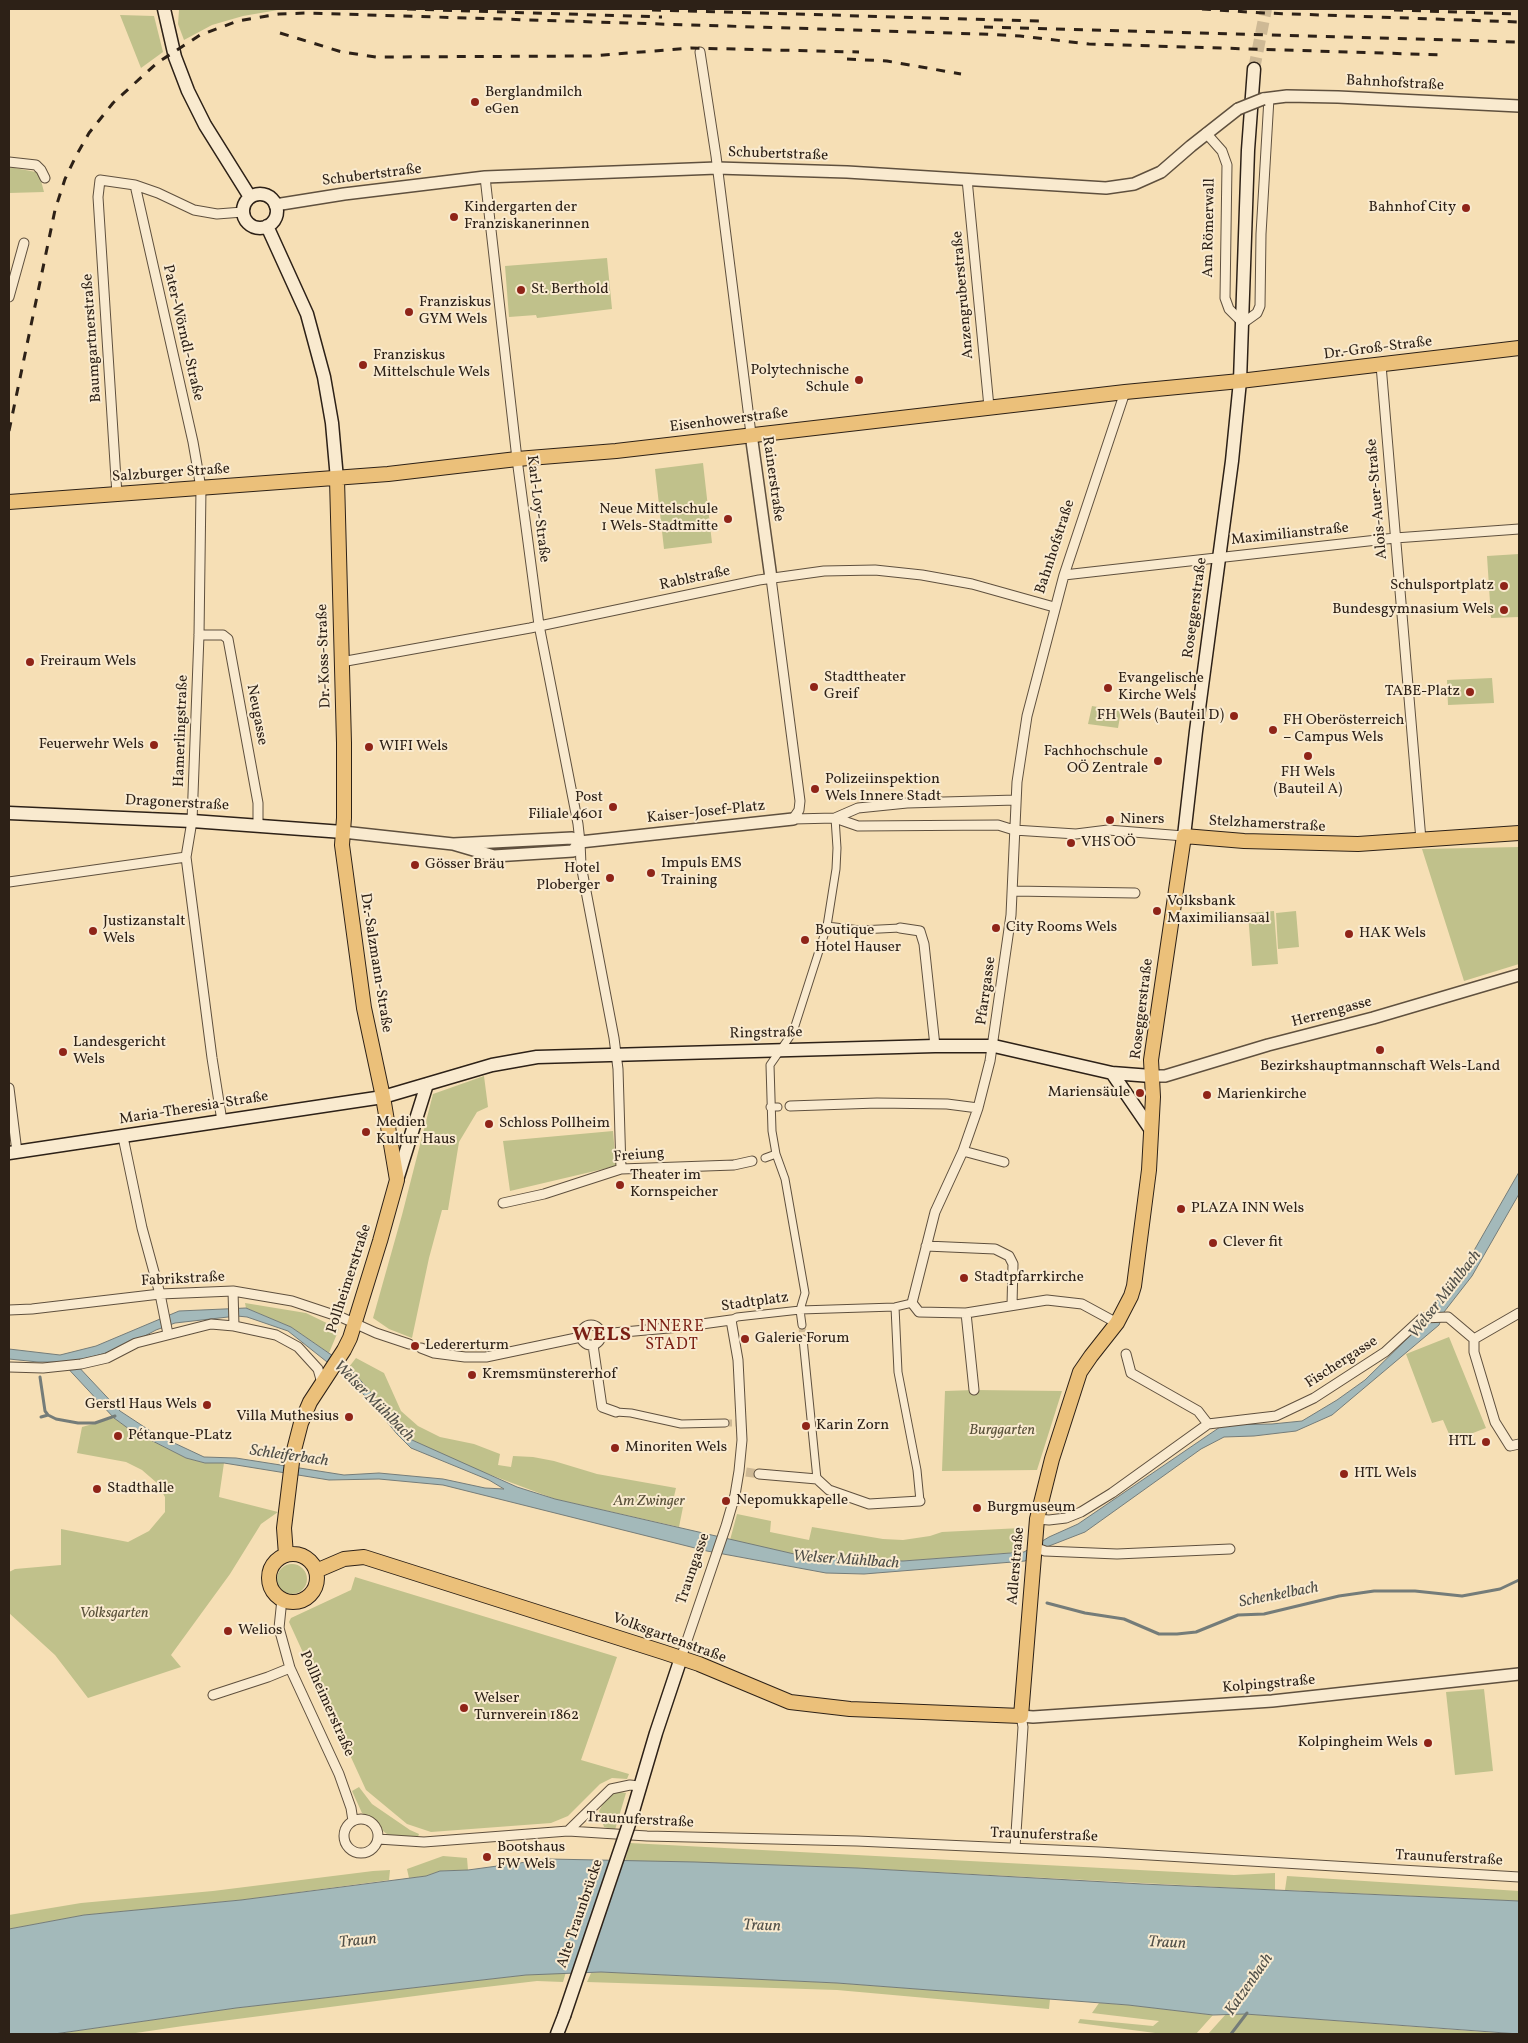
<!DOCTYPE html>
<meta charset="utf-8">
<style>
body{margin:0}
#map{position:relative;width:1528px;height:2043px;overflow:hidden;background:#f6dfb5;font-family:Vollkorn,serif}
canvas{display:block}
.frame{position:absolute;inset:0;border:10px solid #2d2117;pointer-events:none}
</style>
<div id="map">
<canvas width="1528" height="2043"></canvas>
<div class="frame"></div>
</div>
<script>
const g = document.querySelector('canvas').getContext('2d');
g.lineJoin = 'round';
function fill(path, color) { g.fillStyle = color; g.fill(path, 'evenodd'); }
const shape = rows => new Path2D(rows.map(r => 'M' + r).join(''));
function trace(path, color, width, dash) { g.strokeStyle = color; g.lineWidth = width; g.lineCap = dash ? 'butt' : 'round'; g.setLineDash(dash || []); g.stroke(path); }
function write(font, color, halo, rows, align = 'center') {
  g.font = font + ' Vollkorn,serif'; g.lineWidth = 4; g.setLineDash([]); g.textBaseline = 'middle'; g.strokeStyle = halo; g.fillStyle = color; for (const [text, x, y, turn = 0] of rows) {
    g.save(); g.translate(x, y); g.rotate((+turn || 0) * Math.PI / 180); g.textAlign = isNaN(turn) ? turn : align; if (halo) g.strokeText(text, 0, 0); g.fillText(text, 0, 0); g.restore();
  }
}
fill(shape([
 [179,10,278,10,243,16,212,25,184,40,178,24],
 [120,15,154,16,163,52,141,68],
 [9,167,36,172,40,177,44,192,9,193],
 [607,258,612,309,537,318,536,315,509,317,505,266],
 [703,463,712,543,664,549,655,469],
 [1519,554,1519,617,1491,618,1487,556],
 [1492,678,1494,703,1448,705,1447,680],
 [1092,706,1121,711,1118,728,1088,724],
 [1519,847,1519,964,1464,981,1422,849],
 [1274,911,1278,964,1252,966,1248,913],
 [1296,911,1299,947,1278,949,1276,913],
 [484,1076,488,1107,477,1112,459,1142,448,1210,442,1210,429,1258,412,1338,389,1329,373,1318,402,1215,433,1094],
 [613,1131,616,1166,510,1191,503,1141],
 [245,1303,306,1313,339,1329,329,1353,291,1327,246,1308],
 [1449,1337,1486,1428,1452,1441,1443,1420,1432,1423,1406,1354],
 [356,1358,384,1373,401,1411,418,1426,440,1437,474,1444,500,1454,498,1465,511,1467,513,1456,533,1457,554,1461,597,1474,676,1488,672,1505,683,1507,679,1527,555,1499,472,1468,412,1440,349,1367],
 [974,1390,1062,1391,1037,1470,942,1471,945,1391],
 [114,1418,129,1429,186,1458,205,1463,224,1463,219,1497,278,1512,261,1524,230,1574,171,1655,181,1667,88,1698,55,1655,9,1613,9,1572,15,1569,61,1565,61,1529,128,1542,149,1531,165,1512,165,1497,157,1483,142,1470,126,1462,77,1453,82,1427],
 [737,1514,771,1521,770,1532,809,1540,812,1527,883,1539,903,1540,930,1536,942,1532,1021,1528,1021,1552,903,1561,854,1560,803,1556,730,1540],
 '277 1579a15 15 0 1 1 30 0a15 15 0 1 1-30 0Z',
 [355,1577,617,1657,581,1760,629,1774,627,1779,612,1778,600,1784,568,1816,551,1823,431,1832,407,1824,366,1790,289,1622,291,1618,351,1590],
 [1484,1689,1493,1771,1455,1775,1446,1692],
 [359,1787,372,1804,410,1830,419,1834,417,1839,392,1837,384,1832,375,1820,362,1813,352,1791],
 [615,1791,626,1793,615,1830,604,1827,599,1811,605,1800],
 [630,1843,1234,1875,1275,1873,1275,1890,857,1868,625,1861],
 [443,1856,467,1858,468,1870,440,1871,426,1876,409,1878,407,1869],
 [390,1870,389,1880,241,1900,84,1915,9,1929,9,1915,81,1903,213,1891,373,1871],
 [1287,1876,1519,1891,1519,1901,1285,1890],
 [566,1972,563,1982,537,1981,477,1988,183,2026,129,2034,54,2034,236,2008,526,1975],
 [601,1972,837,1983,1050,1999,1049,2009,837,1990,587,1982,591,1973],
 [1099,2003,1128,2005,1213,2015,1196,2034,1163,2034,1078,2023,1080,2019,1153,2026,1159,2021,1092,2013],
 [1226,2014,1245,2014,1512,2034,1208,2034]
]), '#c0c18b');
const water = shape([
 [1519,1172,1519,1194,1472,1276,1444,1312,1439,1325,1332,1415,1296,1431,1254,1436,1224,1437,1201,1449,1085,1532,1049,1546,1025,1561,864,1574,826,1573,707,1551,443,1485,379,1479,329,1480,224,1463,205,1463,186,1458,129,1429,114,1418,62,1362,38,1362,9,1359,9,1349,60,1355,96,1346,179,1311,246,1308,291,1327,349,1367,412,1440,517,1487,555,1499,803,1556,854,1560,903,1561,1024,1552,1049,1537,1078,1524,1223,1425,1272,1424,1302,1421,1337,1400,1365,1380,1420,1326,1429,1311,1464,1268,1519,1172],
 [237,1316,247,1317,288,1331,346,1377,368,1399,397,1434,411,1448,489,1480,504,1489,485,1488,443,1479,379,1473,344,1475,236,1458,204,1457,155,1434,120,1411,74,1362,120,1349,156,1330,175,1323,237,1316],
 [549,1859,695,1862,857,1868,1142,1884,1519,1901,1519,2034,1245,2014,1213,2015,1128,2005,837,1983,601,1972,526,1975,236,2008,54,2034,9,2034,9,1929,84,1915,241,1900,426,1876,440,1871,468,1870,549,1859]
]);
fill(water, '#a3b9ba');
trace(water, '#747c79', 1);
trace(shape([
 [40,1377,45,1411,48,1415],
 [41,1417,48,1415,56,1419,78,1423,95,1423,115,1416],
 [1047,1603,1085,1613,1124,1619,1159,1634,1177,1634,1196,1632,1238,1615,1264,1614,1339,1596,1374,1591,1415,1591,1462,1596,1500,1589,1519,1580],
 [1231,2034,1247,2013]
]), '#747c79', 3);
trace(shape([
 [802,1325,803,1339],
 [725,1423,736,1423]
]), '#ceb995', 7, [7, 3.5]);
trace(shape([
 [746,1472,759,1474]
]), '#ceb995', 9, [9, 4.5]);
trace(shape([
 [1254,69,1266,9]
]), '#ceb995', 12, [12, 6]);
const pedestrian = shape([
 [827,926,860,930,900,928],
 [770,1107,778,1107],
 [765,1158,776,1154],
 [895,1307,898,1372,917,1470,920,1501],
 [731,1320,737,1317,800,1310,895,1307,912,1303],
 [802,1325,800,1310,805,1293,785,1179,776,1154,772,1131,770,1065,793,1032,827,926,836,869,837,848,835,818],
 [803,1339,817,1479],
 [616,1412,631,1413,681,1424,725,1423]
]);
const minor = shape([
 [700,52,716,156,751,434],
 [1206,133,1222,151,1227,165,1225,298,1229,309,1243,323,1257,313,1260,306,1261,234,1269,98],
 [9,162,36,165,41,170,45,178],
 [485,177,517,459,539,625,578,824,580,842,581,865,614,1038,618,1069,621,1169],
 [967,179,989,407],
 [135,185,193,442,201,488,199,635,192,821,186,857,212,1058,222,1121],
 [9,297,24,243],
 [1381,365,1421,840],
 [117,495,98,197,100,180,135,185,158,193,194,210,217,214,243,212],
 [1064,575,1395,538,1519,529],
 [771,578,800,801,799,810,793,819],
 [199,635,223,635,228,639,258,803,258,826],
 [341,662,530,628,759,580,824,571,875,570,922,575,972,584,1054,607],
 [835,818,858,808,907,803,1016,800],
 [793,819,835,818,858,826,998,825,1014,830,1076,834,1108,830,1184,836],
 [9,882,186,857],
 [1013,891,1135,893],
 [900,928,920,931,924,944,935,1046],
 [9,1088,17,1152],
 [790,1106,877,1103,947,1104,978,1108],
 [123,1137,142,1228,160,1294,168,1334],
 [963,1151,1004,1162],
 [503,1203,544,1194,621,1169,734,1165,752,1161],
 [926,1246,995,1249,1009,1256,1013,1264,1012,1305],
 [233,1291,234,1326],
 [9,1310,32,1309,160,1294,233,1291,292,1301,343,1318,376,1333,409,1344],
 [966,1313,974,1390],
 [1117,1323,1082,1304,1047,1300,966,1313,919,1312,912,1303,935,1212,963,1151,978,1108,990,1061,1011,915,1017,782,1027,716,1064,575,1125,392],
 '581 1335a10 10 0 1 1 20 0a10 10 0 1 1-20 0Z',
 [601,1334,680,1327,731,1320,738,1360,742,1440,739,1471,735,1495,726,1526,681,1658],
 [1474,1339,1474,1352,1495,1422,1510,1446,1519,1444],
 [1474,1339,1519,1313],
 [593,1345,602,1407,616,1412],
 [421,1348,434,1353,465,1357,486,1357,581,1337],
 [1126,1354,1131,1373,1198,1411,1208,1424],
 [9,1367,43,1368,81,1364,107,1358,136,1343,211,1324,234,1326,276,1335,298,1347,318,1369,322,1383],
 [759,1474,817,1479,829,1490,869,1504,920,1501],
 [1037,1519,1049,1520,1066,1518,1081,1512,1112,1493,1208,1424,1276,1416,1314,1398,1385,1352,1422,1318,1448,1317,1474,1339],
 [1034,1547,1045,1551,1117,1554,1230,1549],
 [282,1599,279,1628,290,1668,339,1774,351,1808,353,1821],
 [213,1695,268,1677,290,1668],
 '344 1836a17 17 0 1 1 34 0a17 17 0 1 1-34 0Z',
 [568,1831,611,1789,630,1785,639,1786],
 [378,1839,424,1842,568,1831,647,1836,857,1841,1099,1852,1519,1877],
 [1015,1848,1023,1727,1021,1716]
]);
const tertiary = shape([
 [1263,99,1287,96,1338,97,1519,106],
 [275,205,344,194,485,177,717,168,847,172,1106,188,1134,184,1161,172,1191,146,1238,109],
 [751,434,771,578],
 [343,832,453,844,494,856,573,851,580,842],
 [453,844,572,838,580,842,793,819],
 [1151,1076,1165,1076,1268,1045,1373,1018,1519,975],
 [1021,1716,1033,1717,1272,1701,1519,1674]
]);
const secondary = shape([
 [164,9,175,57,188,91,205,125,250,197],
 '243 211a17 17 0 1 1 34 0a17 17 0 1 1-34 0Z',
 [267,226,307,314,324,377,332,423,337,479],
 [9,813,192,821,343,832],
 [1184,836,1196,731,1232,461,1240,381,1248,150,1254,69],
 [1112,1073,1151,1130],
 [9,1153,383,1097,492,1065,537,1057,935,1046,994,1046,1112,1073,1151,1076],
 [397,1180,427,1084],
 [630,1821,656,1733,681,1658],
 [557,2034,564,2016]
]);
const primary = shape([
 [9,502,388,474,517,459,616,451,1125,392,1240,381,1519,348],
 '269 1578a24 24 0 1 1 48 0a24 24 0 1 1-48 0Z',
 [286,1555,284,1528,293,1454,301,1423,310,1402,344,1350,350,1338,380,1241,397,1180,383,1097,364,1008,342,845,344,818,344,743,337,479],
 [316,1571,344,1559,364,1557,663,1652,699,1664,790,1702,850,1709,1021,1716,1037,1519,1052,1459,1080,1372,1091,1356,1117,1323,1131,1296,1134,1286,1149,1170,1153,1097,1151,1060,1184,836,1244,841,1358,844,1519,833]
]);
trace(pedestrian, '#5f503e', 9);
trace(minor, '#5f503e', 11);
trace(tertiary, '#5f503e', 14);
trace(secondary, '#2d2117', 15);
trace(primary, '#2d2117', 16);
trace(pedestrian, '#f9eacf', 7);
trace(minor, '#f9eacf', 9);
trace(tertiary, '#f9eacf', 11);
trace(secondary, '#f9eacf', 12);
trace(primary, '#ebc07a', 14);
trace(shape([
 [407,9,662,17],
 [1202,9,1264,13,1519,22],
 [652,10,1039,21],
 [1394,10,1519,14],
 [984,27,1519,42],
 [280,33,342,52,376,57,591,56,691,48,859,52],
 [847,59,887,61,961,74],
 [9,431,55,210,65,179,76,156,89,133,113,103,157,63,200,35,238,21,279,14,307,13,981,34,1020,36,1089,44,1446,55]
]), '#2d2117', 3, [9, 9]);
const tertiaryBridge = shape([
 [1238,109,1263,99]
]);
const secondaryBridge = shape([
 [564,2016,630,1821]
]);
trace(tertiaryBridge, '#5f503e', 14, []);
trace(secondaryBridge, '#2d2117', 15, []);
trace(tertiaryBridge, '#f9eacf', 11);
trace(secondaryBridge, '#f9eacf', 12);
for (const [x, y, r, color] of [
 [475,102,5,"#8f2418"],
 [1466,208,5,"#8f2418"],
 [454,217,5,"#8f2418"],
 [521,290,5,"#8f2418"],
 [409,312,5,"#8f2418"],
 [363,365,5,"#8f2418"],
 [859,380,5,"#8f2418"],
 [728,519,5,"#8f2418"],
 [1504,586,5,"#8f2418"],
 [1504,610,5,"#8f2418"],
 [30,662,5,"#8f2418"],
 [814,687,5,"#8f2418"],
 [1108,688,5,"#8f2418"],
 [1470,692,5,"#8f2418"],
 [1234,716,5,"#8f2418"],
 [1273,730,5,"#8f2418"],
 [154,745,5,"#8f2418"],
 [369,747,5,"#8f2418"],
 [1308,756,5,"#8f2418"],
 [1158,761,5,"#8f2418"],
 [815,789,5,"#8f2418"],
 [613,807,5,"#8f2418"],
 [1110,820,5,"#8f2418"],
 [1071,843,5,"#8f2418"],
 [415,865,5,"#8f2418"],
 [651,873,5,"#8f2418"],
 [610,878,5,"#8f2418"],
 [1157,911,5,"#8f2418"],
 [996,928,5,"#8f2418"],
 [93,931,5,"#8f2418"],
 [1349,934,5,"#8f2418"],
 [805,940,5,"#8f2418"],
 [1380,1050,5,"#8f2418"],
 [63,1052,5,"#8f2418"],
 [1140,1093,5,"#8f2418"],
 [1207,1095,5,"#8f2418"],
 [489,1124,5,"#8f2418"],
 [366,1132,5,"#8f2418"],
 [620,1185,5,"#8f2418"],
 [1181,1209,5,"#8f2418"],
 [1213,1243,5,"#8f2418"],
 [964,1278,5,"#8f2418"],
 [745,1339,5,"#8f2418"],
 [415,1346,5,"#8f2418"],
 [472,1375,5,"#8f2418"],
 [207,1405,5,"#8f2418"],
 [349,1417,5,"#8f2418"],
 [806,1426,5,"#8f2418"],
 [118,1436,5,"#8f2418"],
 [1486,1442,5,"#8f2418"],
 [615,1448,5,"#8f2418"],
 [1344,1474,5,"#8f2418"],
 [97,1489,5,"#8f2418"],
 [726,1501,5,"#8f2418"],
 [977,1508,5,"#8f2418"],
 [228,1631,5,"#8f2418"],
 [464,1708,5,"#8f2418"],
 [1428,1743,5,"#8f2418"],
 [487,1857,5,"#8f2418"]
]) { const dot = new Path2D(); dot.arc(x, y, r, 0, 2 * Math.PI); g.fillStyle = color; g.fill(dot); trace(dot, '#f9eacf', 2); }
write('15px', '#2d2117', '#f9eacf', [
 ["Bahnhofstraße",1395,84,3],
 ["Schubertstraße",778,155,2],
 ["Schubertstraße",372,176,-7],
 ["Am Römerwall",1210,228,-89],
 ["Anzengruberstraße",964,295,-95],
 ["Pater-Wörndl-Straße",182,333,77],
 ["Baumgartnerstraße",93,338,-94],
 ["Dr.-Groß-Straße",1378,349,-7],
 ["Eisenhowerstraße",729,421,-7],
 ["Salzburger Straße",171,474,-4],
 ["Rainerstraße",772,479,82],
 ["Alois-Auer-Straße",1378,499,-95],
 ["Karl-Loy-Straße",537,509,83],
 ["Maximilianstraße",1290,535,-6],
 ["Bahnhofstraße",1056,547,-72],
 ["Rablstraße",695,579,-12],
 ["Roseggerstraße",1196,608,-82],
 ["Dr.-Koss-Straße",325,656,-92],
 ["Neugasse",256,715,79],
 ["Hamerlingstraße",182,731,-88],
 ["Dragonerstraße",177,804,3],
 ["Kaiser-Josef-Platz",706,813,-6],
 ["Stelzhamerstraße",1267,825,3],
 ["Dr.-Salzmann-Straße",375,963,81],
 ["Pfarrgasse",987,991,-82],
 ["Roseggerstraße",1143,1009,-83],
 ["Herrengasse",1332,1013,-15],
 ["Ringstraße",766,1034,-1],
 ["Maria-Theresia-Straße",194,1109,-9],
 ["Freiung",639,1156,-5],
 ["Pollheimerstraße",350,1279,-72],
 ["Fabrikstraße",183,1280,-3],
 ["Stadtplatz",755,1303,-8],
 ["Fischergasse",1342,1363,-33],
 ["Adlerstraße",1017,1566,-85],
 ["Traungasse",694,1569,-71],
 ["Volksgartenstraße",669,1639,20],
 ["Kolpingstraße",1269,1685,-5],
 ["Pollheimerstraße",326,1704,66],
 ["Traunuferstraße",640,1821,3],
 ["Traunuferstraße",1044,1836,2],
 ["Traunuferstraße",1449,1859,3],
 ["Alte Traunbrücke",581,1914,-71]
]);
write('15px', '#2d2117', '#f9eacf', [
 ["Berglandmilch",485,93],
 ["eGen",485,110],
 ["Kindergarten der",464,208],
 ["Franziskanerinnen",464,225],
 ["Bahnhof City",1456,208,"right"],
 ["St. Berthold",531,290],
 ["Franziskus",419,303],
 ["GYM Wels",419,320],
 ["Franziskus",373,356],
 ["Mittelschule Wels",373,373],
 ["Polytechnische",849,371,"right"],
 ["Schule",849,388,"right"],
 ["Neue Mittelschule",718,510,"right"],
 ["1 Wels-Stadtmitte",718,527,"right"],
 ["Schulsportplatz",1494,586,"right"],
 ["Bundesgymnasium Wels",1494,610,"right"],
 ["Freiraum Wels",40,662],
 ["Stadttheater",824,678],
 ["Greif",824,695],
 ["Evangelische",1118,679],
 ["Kirche Wels",1118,696],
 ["TABE-Platz",1460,692,"right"],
 ["FH Wels (Bauteil D)",1224,716,"right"],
 ["FH Oberösterreich",1283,721],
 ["– Campus Wels",1283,738],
 ["Feuerwehr Wels",144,745,"right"],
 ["WIFI Wels",379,747],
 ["Fachhochschule",1148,752,"right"],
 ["OÖ Zentrale",1148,769,"right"],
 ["FH Wels",1308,773,"center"],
 ["(Bauteil A)",1308,790,"center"],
 ["Polizeiinspektion",825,780],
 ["Wels Innere Stadt",825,797],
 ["Post",603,798,"right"],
 ["Filiale 4601",603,815,"right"],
 ["Niners",1120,820],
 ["VHS OÖ",1081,843],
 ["Impuls EMS",661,864],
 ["Training",661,881],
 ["Gösser Bräu",425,865],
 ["Hotel",600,869,"right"],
 ["Ploberger",600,886,"right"],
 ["Volksbank",1167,902],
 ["Maximiliansaal",1167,919],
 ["Justizanstalt",103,922],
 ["Wels",103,939],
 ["City Rooms Wels",1006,928],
 ["Boutique",815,931],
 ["Hotel Hauser",815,948],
 ["HAK Wels",1359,934],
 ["Landesgericht",73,1043],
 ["Wels",73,1060],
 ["Bezirkshauptmannschaft Wels-Land",1380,1067,"center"],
 ["Mariensäule",1130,1093,"right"],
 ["Marienkirche",1217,1095],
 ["Medien",376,1123],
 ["Kultur Haus",376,1140],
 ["Schloss Pollheim",499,1124],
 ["Theater im",630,1176],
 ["Kornspeicher",630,1193],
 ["PLAZA INN Wels",1191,1209],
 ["Clever fit",1223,1243],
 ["Stadtpfarrkirche",974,1278],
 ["Galerie Forum",755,1339],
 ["Ledererturm",425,1346],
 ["Kremsmünstererhof",482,1375],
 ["Gerstl Haus Wels",197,1405,"right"],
 ["Villa Muthesius",339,1417,"right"],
 ["Karin Zorn",816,1426],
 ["Pétanque-PLatz",128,1436],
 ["HTL",1476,1442,"right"],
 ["Minoriten Wels",625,1448],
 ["HTL Wels",1354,1474],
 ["Stadthalle",107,1489],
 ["Nepomukkapelle",736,1501],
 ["Burgmuseum",987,1508],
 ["Welios",238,1631],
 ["Welser",474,1699],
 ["Turnverein 1862",474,1716],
 ["Kolpingheim Wels",1418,1743,"right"],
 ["Bootshaus",497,1848],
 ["FW Wels",497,1865]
], 'left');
write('italic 15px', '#59513a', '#f9eacf', [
 ["Burggarten",1002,1431],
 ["Am Zwinger",649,1502],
 ["Volksgarten",114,1614]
]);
write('italic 16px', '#504f48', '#f9eacf', [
 ["Welser Mühlbach",1446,1295,-52],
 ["Welser Mühlbach",373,1402,45],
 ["Schleiferbach",289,1457,8],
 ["Welser Mühlbach",846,1561,4],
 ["Schenkelbach",1279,1596,-11],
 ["Traun",762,1927,2],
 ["Traun",358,1942,-6],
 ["Traun",1167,1944,3],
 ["Katzenbach",1250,1985,-55]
]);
g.letterSpacing = '1px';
write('16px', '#7a1f14', '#f9eacf', [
 ["INNERE",672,1328],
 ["STADT",672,1346]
]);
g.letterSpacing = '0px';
g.letterSpacing = '1px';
write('bold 20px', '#7a1f14', '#f9eacf', [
 ["WELS",602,1336]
]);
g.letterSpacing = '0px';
</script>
